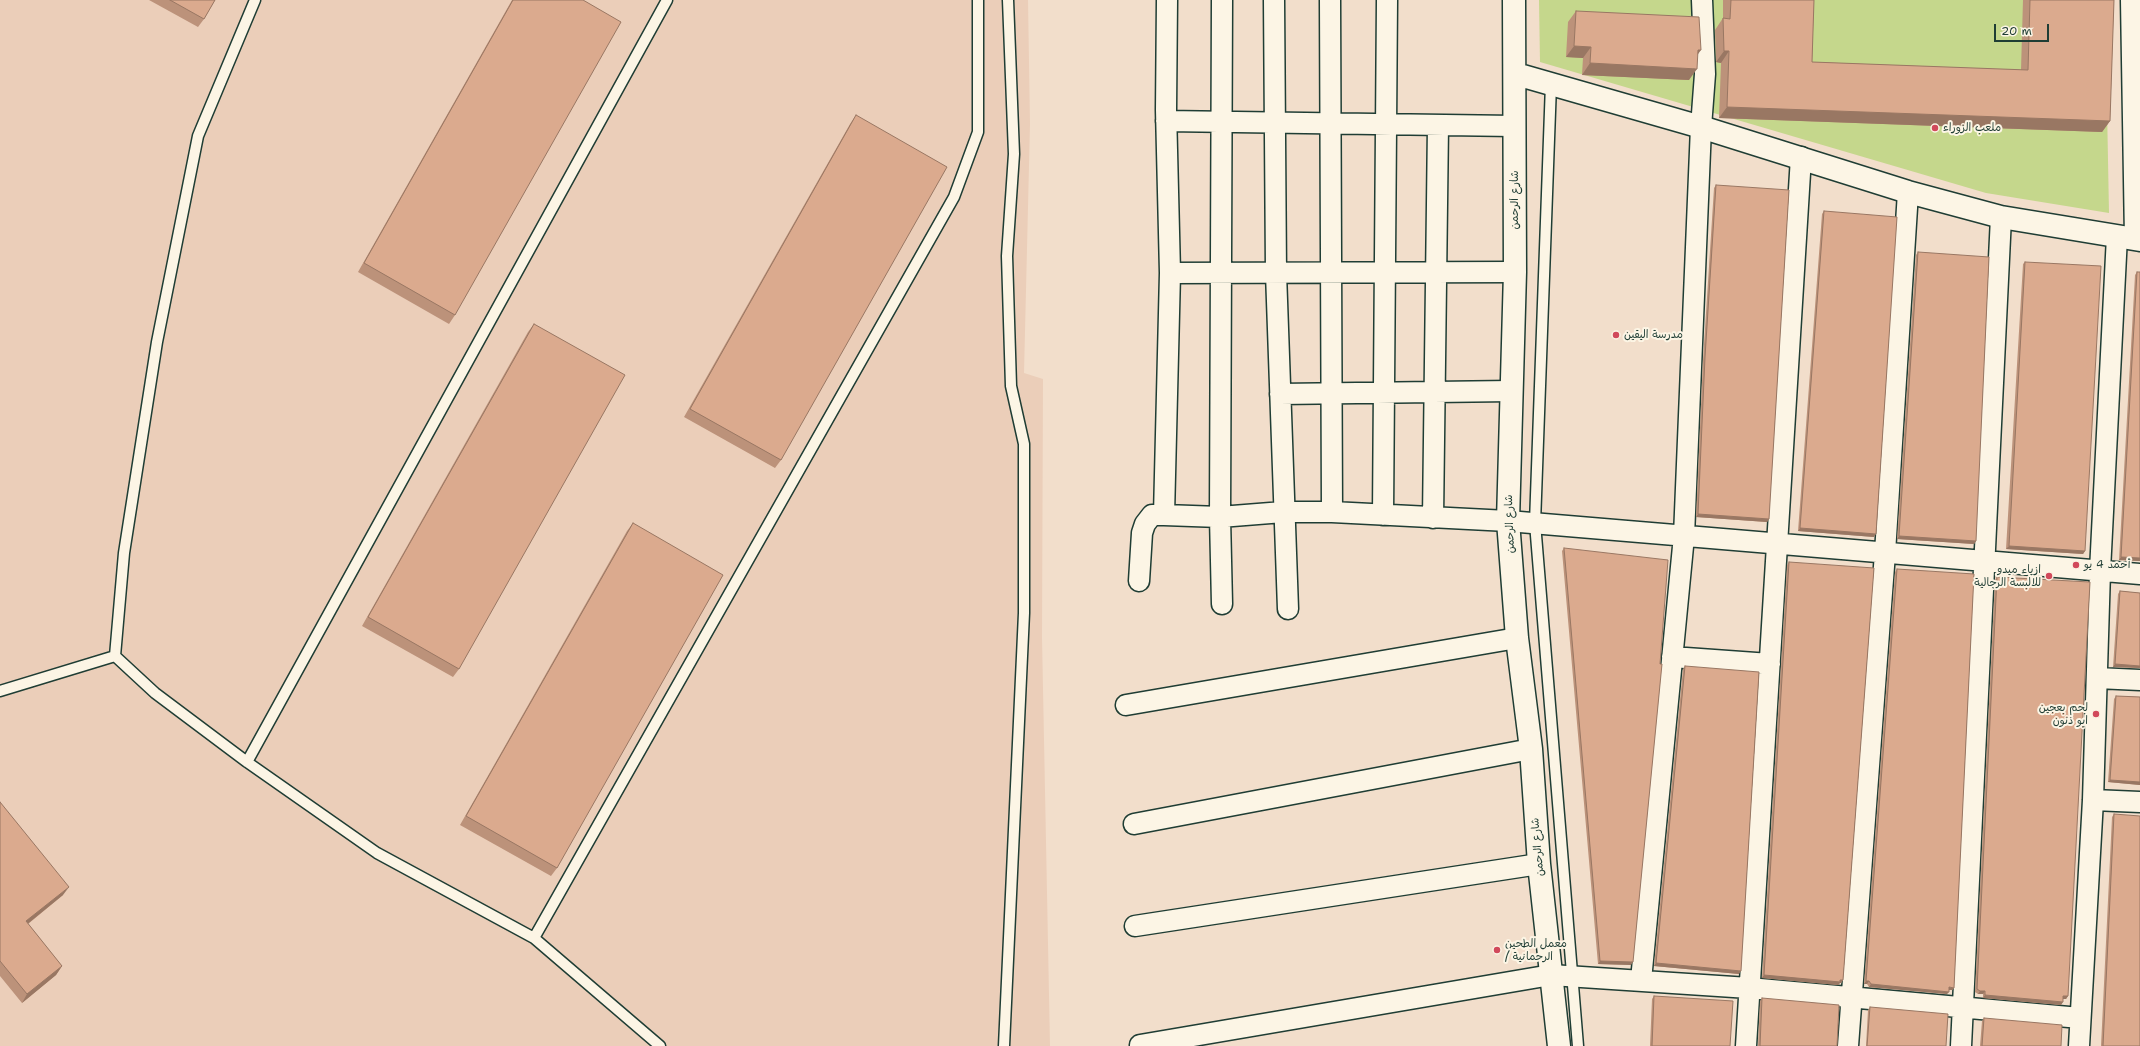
<!DOCTYPE html>
<meta charset="utf-8">
<style>
body{margin:0}
#map{position:relative;width:2140px;height:1046px;overflow:hidden;background:#f2decb;font-family:"Shantell Sans",sans-serif}
canvas{display:block}
.scale{position:absolute;left:1994px;top:24px;width:55px;height:18px;box-sizing:border-box;border:2px solid #1f3d34;border-top:0;padding-left:5px;font-size:12px;line-height:14px;white-space:nowrap;color:#1f3d34;-webkit-text-stroke:3px #fcf5e5;paint-order:stroke}
</style>
<div id="map">
<canvas width="2140" height="1046"></canvas>
<div class="scale">20 m</div>
</div>
<script>
const g = document.querySelector('canvas').getContext('2d');
g.lineJoin = 'round';
function fill(path, color) { g.fillStyle = color; g.fill(path, 'evenodd'); }
const shape = rows => new Path2D(rows.map(r => 'M' + r).join(''));
function trace(path, color, width, dash) { g.strokeStyle = color; g.lineWidth = width; g.lineCap = dash ? 'butt' : 'round'; g.setLineDash(dash || []); g.stroke(path); }
function write(font, color, halo, rows, align = 'center') {
  g.font = font + ' "Shantell Sans","Playpen Sans Arabic",sans-serif'; g.lineWidth = 4; g.setLineDash([]); g.textBaseline = 'middle'; g.strokeStyle = halo; g.fillStyle = color; for (const [text, x, y, turn = 0] of rows) {
    g.save(); g.translate(x, y); g.rotate((+turn || 0) * Math.PI / 180); g.textAlign = isNaN(turn) ? turn : align; if (halo) g.strokeText(text, 0, 0); g.fillText(text, 0, 0); g.restore();
  }
}
fill(shape([
 [0,0,1028,0,1030,124,1024,373,1043,379,1042,638,1050,1046,0,1046]
]), '#ebceb9');
fill(shape([
 [1539,0,2105,0,2109,213,1986,193,1540,62]
]), '#c5d78c');
const service = shape([
 [255,0,198,136,157,342,124,553,115,656,155,693,247,762,377,853,534,938,660,1046],
 [1551,84,1535,523,1578,1046],
 [0,691,115,656],
 [247,762,667,0],
 [534,938,954,197,978,132,978,0],
 [1004,1046,1024,613,1024,444,1011,386,1007,256,1014,154,1008,0]
]);
const minor = shape([
 [1167,0,1166,110,1170,273,1164,515,1220,517,1283,512,1332,512,1508,521,2140,574],
 [1274,0,1276,273,1288,609],
 [1330,0,1332,512],
 [2131,0,2135,239],
 [1166,121,1514,126],
 [1170,273,1515,272],
 [1280,394,1511,391],
 [1383,515,1387,0],
 [1433,518,1438,125],
 [1139,581,1142,533,1145,524,1152,515,1164,515],
 [1222,604,1220,517,1222,0],
 [1672,657,1770,664],
 [2097,678,2140,680],
 [1126,705,1517,638],
 [2093,800,2140,802],
 [1134,824,1531,749],
 [1135,926,1539,864],
 [1641,980,1684,536,1701,127,1705,74,1702,0],
 [1140,1045,1551,975,1749,988,2080,1018],
 [1746,1046,1801,157],
 [1848,1046,1885,553,1908,192],
 [1961,1046,2001,217],
 [2079,1046,2093,800,2100,571,2117,236]
]);
const tertiary = shape([
 [1514,0,1515,272,1508,521,1517,638,1531,749,1539,864,1559,1046],
 [1516,74,1701,127,1908,192,2001,217,2140,240]
]);
trace(service, '#1f3d34', 13);
trace(minor, '#1f3d34', 23);
trace(tertiary, '#1f3d34', 25);
trace(service, '#fcf5e5', 10);
trace(minor, '#fcf5e5', 20);
trace(tertiary, '#fcf5e5', 22);
fill(shape([
 [149,0,215,0,204,19,198,27],
 [512,0,583,0,455,315,449,324,358,272],
 [1723,0,1814,0,1812,62,2021,70,2023,0,2114,0,2110,121,2102,132,1719,118,1721,63,1716,62,1715,30,1723,18],
 [1576,11,1697,55,1689,80,1582,75,1583,58,1566,57,1568,22],
 [856,115,781,460,775,468,684,417,850,124],
 [1716,185,1769,519,1767,522,1696,517,1703,360,1714,188],
 [1824,211,1874,537,1798,531,1822,214],
 [1918,252,1976,541,1974,544,1897,539,1916,255],
 [2025,262,2085,551,2083,554,2006,549,2023,264],
 [2137,272,2140,272,2140,561,2119,560,2135,275],
 [534,324,459,669,453,677,362,626,528,332],
 [633,523,557,868,551,876,460,825,627,531],
 [1564,548,1631,965,1598,964,1562,551],
 [1789,562,1843,980,1841,983,1840,983,1838,985,1762,978,1787,565],
 [1897,569,1954,988,1952,990,1949,990,1947,994,1869,987,1867,984,1864,984,1895,572],
 [1997,577,2068,996,2066,999,2063,999,2061,1005,1983,998,1983,994,1978,994,1975,992,1995,580],
 [2120,591,2140,593,2140,668,2113,667,2118,594],
 [1685,666,1739,974,1654,966,1683,669],
 [2116,696,2140,697,2140,785,2108,782,2114,699],
 [0,802,63,895,28,924,62,966,56,975,22,1003,0,976],
 [2114,814,2140,1046,2101,1046,2112,817],
 [1654,996,1730,1046,1650,1046,1652,999],
 [1762,998,1837,1046,1758,1046,1760,1001],
 [1870,1007,1946,1046,1866,1046,1868,1010],
 [1984,1018,2061,1046,1980,1046,1982,1021]
]), '#bc927a');
fill(shape([
 [1574,46,1591,47,1583,58,1566,57],
 [1698,50,1701,50,1693,61],
 [1724,51,1729,51,1721,63,1716,62],
 [1590,63,1697,69,1689,80,1582,75],
 [1727,107,2110,121,2102,132,1719,118],
 [1698,514,1769,519,1767,522,1696,517],
 [1800,528,1876,534,1874,537,1798,531],
 [1899,536,1976,541,1974,544,1897,539],
 [2009,546,2085,551,2083,554,2006,549],
 [2121,557,2140,558,2140,561,2119,560],
 [2115,664,2140,666,2140,668,2113,667],
 [2110,780,2140,782,2140,785,2108,782],
 [69,887,63,895,20,930,26,921],
 [1600,961,1633,962,1631,965,1598,964],
 [1656,963,1741,971,1739,974,1654,966],
 [62,966,56,975,22,1003,27,994],
 [1764,975,1840,980,1843,980,1841,983,1840,983,1838,985,1762,978],
 [1866,981,1869,981,1867,984,1864,984],
 [1871,984,1949,992,1947,994,1869,987],
 [1949,987,1954,988,1952,990,1947,990],
 [1980,991,1985,991,1983,994,1978,994],
 [1985,995,2063,1002,2061,1005,1983,998],
 [2063,996,2068,996,2066,999,2061,999]
]), '#997763');
const building = shape([
 [170,0,215,0,204,19,170,0],
 [513,0,583,0,621,22,455,315,364,263,513,0],
 [1731,0,1814,0,1812,62,2028,70,2030,0,2114,0,2110,121,1727,107,1729,51,1724,51,1723,18,1730,19,1731,0],
 [1576,11,1699,17,1701,50,1698,50,1697,69,1590,63,1591,47,1574,46,1576,11],
 [856,115,947,167,781,460,690,409,856,115],
 [1716,185,1789,190,1769,519,1698,514,1705,357,1716,185],
 [1824,211,1897,217,1876,534,1800,528,1824,211],
 [1918,252,1989,257,1976,541,1899,536,1918,252],
 [2025,262,2101,266,2085,551,2009,546,2025,262],
 [2137,272,2140,272,2140,558,2121,557,2137,272],
 [534,324,625,375,459,669,368,617,534,324],
 [633,523,723,575,557,868,466,816,633,523],
 [1564,548,1668,560,1660,664,1662,664,1633,962,1600,961,1564,548],
 [1789,562,1874,568,1843,980,1840,980,1840,982,1764,975,1789,562],
 [1897,569,1974,574,1954,988,1949,987,1949,992,1871,984,1869,981,1866,981,1897,569],
 [1997,577,2090,582,2068,996,2063,996,2063,1002,1985,995,1985,991,1980,991,1977,989,1997,577],
 [2120,591,2140,593,2140,666,2115,664,2120,591],
 [1685,666,1759,672,1741,971,1656,963,1685,666],
 [2116,696,2140,697,2140,782,2110,780,2116,696],
 [0,802,69,887,26,921,62,966,27,994,0,961,0,802],
 [2114,814,2140,816,2140,1046,2103,1046,2114,814],
 [1654,996,1733,1001,1730,1046,1652,1046,1654,996],
 [1762,998,1839,1005,1837,1046,1760,1046,1762,998],
 [1870,1007,1948,1014,1946,1046,1867,1046,1870,1007],
 [1984,1018,2062,1025,2061,1046,1982,1046,1984,1018]
]);
fill(building, '#dbaa8e');
trace(building, '#997763', 1);
for (const [x, y, r, color] of [
 [1935,128,4,"#d1495b"],
 [1616,335,4,"#d1495b"],
 [2076,565,4,"#d1495b"],
 [2049,576,4,"#d1495b"],
 [2096,714,4,"#d1495b"],
 [1497,950,4,"#d1495b"]
]) { const dot = new Path2D(); dot.arc(x, y, r, 0, 2 * Math.PI); g.fillStyle = color; g.fill(dot); trace(dot, '#fcf5e5', 1.5); }
write('11px', '#1f3d34', '#fcf5e5', [
 ["ملعب الزوراء",1943,128],
 ["مدرسة اليقين",1624,335],
 ["أحمد 4 يو",2084,565],
 ["ازياء ميدو",2041,570,"right"],
 ["للالبسة الرجالية",2041,583,"right"],
 ["لحم بعجين",2088,708,"right"],
 ["ابو ذنون",2088,721,"right"],
 ["معمل الطحين",1505,944],
 ["/ الرحمانية",1505,957]
], 'left');
write('11px', '#1f3d34', '#fcf5e5', [
 ["شارع الرحمن",1515,200,-90],
 ["شارع الرحمن",1510,524,-92],
 ["شارع الرحمن",1538,847,-95]
]);
</script>
